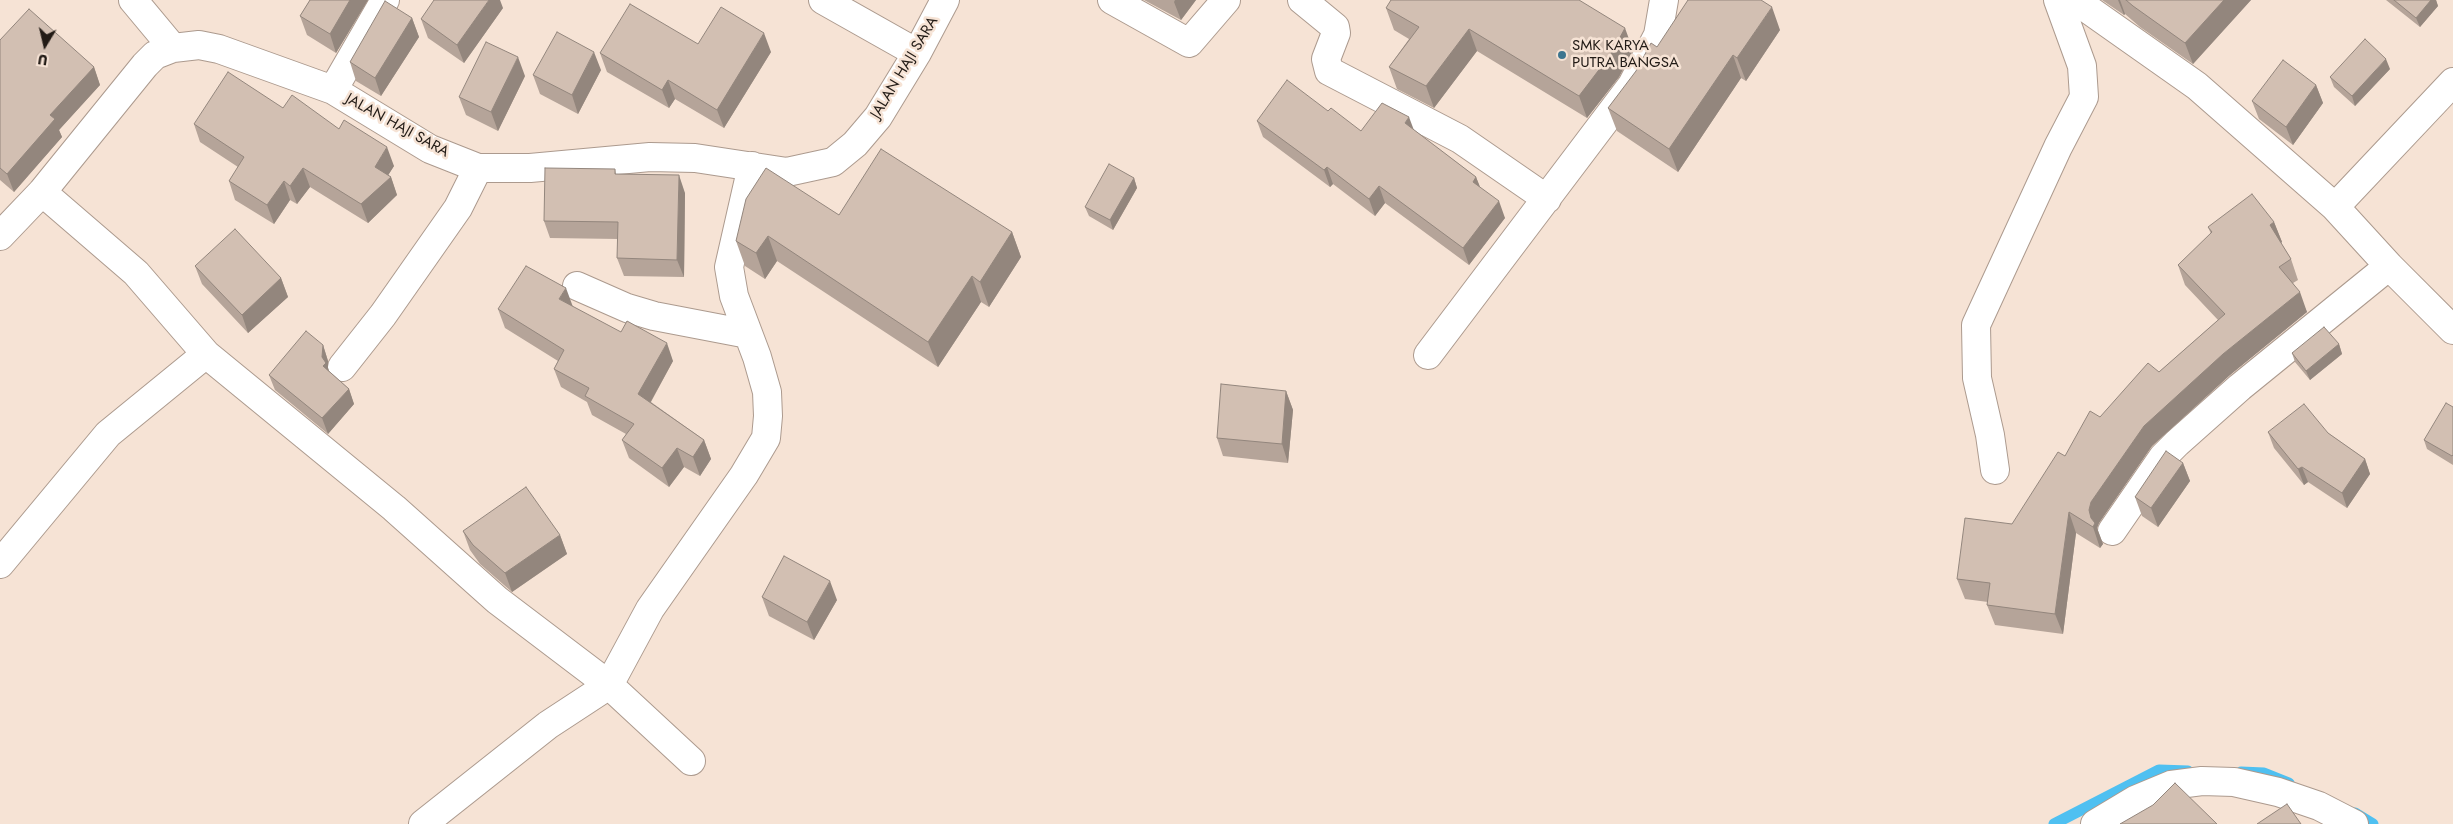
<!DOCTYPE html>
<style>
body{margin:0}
#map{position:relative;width:2453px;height:824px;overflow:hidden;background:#f6e3d5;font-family:Jost,sans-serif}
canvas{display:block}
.north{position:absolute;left:20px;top:20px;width:50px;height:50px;-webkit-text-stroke:4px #f6e3d5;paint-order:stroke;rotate:189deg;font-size:14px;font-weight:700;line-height:20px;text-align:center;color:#221b16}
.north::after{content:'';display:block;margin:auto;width:18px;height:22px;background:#221b16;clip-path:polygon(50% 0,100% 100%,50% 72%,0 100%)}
</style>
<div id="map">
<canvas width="2453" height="824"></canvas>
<div class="north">U</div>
</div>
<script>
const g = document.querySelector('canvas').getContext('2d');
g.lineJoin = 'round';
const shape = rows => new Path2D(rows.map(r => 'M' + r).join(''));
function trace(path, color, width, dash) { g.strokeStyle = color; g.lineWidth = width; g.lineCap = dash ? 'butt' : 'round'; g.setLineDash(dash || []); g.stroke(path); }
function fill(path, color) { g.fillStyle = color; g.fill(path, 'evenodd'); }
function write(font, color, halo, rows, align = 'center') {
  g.font = font + ' Jost,sans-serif'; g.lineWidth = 5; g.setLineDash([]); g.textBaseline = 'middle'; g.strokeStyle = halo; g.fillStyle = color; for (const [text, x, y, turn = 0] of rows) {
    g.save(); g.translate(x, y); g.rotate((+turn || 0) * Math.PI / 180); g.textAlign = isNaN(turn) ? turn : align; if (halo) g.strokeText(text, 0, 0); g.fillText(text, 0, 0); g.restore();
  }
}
trace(shape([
 [2241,772,2264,773,2289,783],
 [2355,813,2373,824],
 [2054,824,2159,770,2188,771]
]), '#4fc0f1', 11);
const minor = shape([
 [133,0,173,48],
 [823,0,917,53],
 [1112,0,1189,43,1226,0],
 [1302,0,1335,27,1336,33,1326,59,1329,71,1460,139,1547,199],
 [2075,0,2197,86,2335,207,2389,266,2453,330],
 [333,90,385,0],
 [42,192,136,273,206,354,394,508,497,600,609,685,691,761],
 [2335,207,2453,82],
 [0,236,42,192,145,65,155,55,173,48,199,45,219,49,333,90,430,149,478,168,530,168,650,157,695,158,787,172,833,162,855,144,878,117,917,53,945,0],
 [577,286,627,308,654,316,748,334],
 [1428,355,1632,85,1658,35,1664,0],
 [342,367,383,315,458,208,478,168],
 [1995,470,1990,435,1977,378,1976,325,2058,147,2084,97,2082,66,2058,0],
 [2112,531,2163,457,2177,443,2240,387,2389,266],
 [0,564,108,434,206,354],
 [423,824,548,725,609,685,650,609,744,475,766,438,768,416,767,392,757,357,734,296,729,267,752,166],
 [2095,824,2135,800,2171,785,2202,781,2234,782,2278,792,2319,806,2354,824]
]);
trace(minor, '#ac9a8e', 30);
trace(minor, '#fff', 28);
fill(shape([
 [310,0,368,0,336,53,307,35,300,16],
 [1144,0,1196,0,1181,20],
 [2102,0,2251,0,2193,64,2140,27,2125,14,2124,15],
 [2386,0,2436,0,2438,6,2420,27],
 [503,8,464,63,428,38,421,19],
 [1386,8,1633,50,1619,77,1587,118,1477,51,1434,108,1397,89,1389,67,1409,39,1394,30],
 [412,18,419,37,381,96,356,81,350,62],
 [1780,30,1746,81,1741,78,1678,172,1617,131,1608,108,1657,47],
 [0,40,94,67,100,85,59,130,62,137,14,192,0,180],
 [698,44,771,52,724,128,675,99,669,108,607,72,600,53],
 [2390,69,2355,106,2334,87,2330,77],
 [601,70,578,114,540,94,533,75],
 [525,76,498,131,466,115,459,97],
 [2316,85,2323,103,2293,145,2259,119,2252,101],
 [283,108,339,129,394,166,388,175,391,177,397,195,368,223,310,187,297,204,290,200,274,224,235,200,229,181,238,167,200,142,194,124],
 [1328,111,1361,131,1414,130,1476,177,1480,188,1505,218,1469,265,1385,203,1375,216,1333,184,1330,187,1263,137,1257,121],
 [615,169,616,174,685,193,684,277,624,276,617,258,618,239,550,238,544,221],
 [1134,178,1137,188,1113,230,1089,216,1085,207],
 [839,215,1012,232,1021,257,989,307,981,302,938,367,777,261,765,279,745,266,736,241],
 [2274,222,2282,242,2281,243,2291,259,2298,280,2293,283,2307,312,2230,375,2152,446,2099,523,2097,528,2103,544,2100,548,2076,533,2063,634,1995,625,1987,605,1988,602,1965,599,1957,579,2012,524,2065,456,2100,417,2159,372,2218,320,2185,285,2178,265,2211,234,2208,227],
 [195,266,281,278,288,297,248,333,202,284],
 [573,307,673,361,651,402,704,440,711,459,700,476,684,467,669,487,629,458,622,440,626,434,592,415,587,402,561,387,554,369,558,361,505,328,498,309],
 [2339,344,2342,354,2310,380,2295,362,2292,353],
 [323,345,328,361,328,368,329,371,349,389,354,404,328,434,275,390,269,375],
 [1286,391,1293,410,1288,463,1223,456,1217,438],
 [2453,407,2453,465,2427,449,2424,440],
 [2268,432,2328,433,2365,459,2370,474,2347,508,2308,482,2304,485,2274,448],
 [2183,463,2190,481,2158,527,2142,516,2135,497],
 [463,531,560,535,567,554,512,592,480,564,470,550],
 [762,597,837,600,814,640,769,616]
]), '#b5a499');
fill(shape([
 [350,0,368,0,336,53,330,34],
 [489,0,500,0,503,8,464,63,457,45],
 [1175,0,1196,0,1181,20,1174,2],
 [2118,0,2120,0,2125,14,2124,15],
 [2224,0,2251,0,2193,64,2185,43],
 [2431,0,2436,0,2438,6,2420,27,2416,18],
 [1772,7,1780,30,1746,81,1737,58],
 [412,18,419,37,381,96,375,78],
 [1625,28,1633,50,1619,77,1587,118,1579,96],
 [1469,29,1477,51,1434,108,1426,86],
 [764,33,771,52,724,128,717,110],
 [594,52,601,70,578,114,572,95],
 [1733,55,1741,78,1678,172,1669,149],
 [518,57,525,76,498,131,491,112],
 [2386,59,2390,69,2355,106,2352,96],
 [94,67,100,85,59,130,62,137,14,192,7,174,50,115],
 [668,80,675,99,669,108,662,90],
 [2316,85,2323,103,2293,145,2286,127],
 [1409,117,1415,133,1405,123],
 [387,147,394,166,382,185,391,177,397,195,368,223,361,204,375,167],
 [1327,167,1333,184,1330,187,1324,170],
 [303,168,310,187,297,204,290,186],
 [679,175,685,193,684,277,677,260],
 [1476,177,1483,194,1473,182],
 [1134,178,1137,188,1113,230,1110,220],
 [284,181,290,200,274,224,267,205],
 [1379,186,1385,203,1375,216,1369,199],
 [1499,201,1505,218,1469,265,1463,248],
 [2274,222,2282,242,2278,245,2270,225],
 [1012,232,1021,257,989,307,980,282],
 [768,236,777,261,765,279,756,253],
 [972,276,981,302,938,367,928,342],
 [281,278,288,297,248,333,242,315],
 [566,288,573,307,559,299],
 [2300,292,2307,312,2230,375,2152,446,2099,523,2097,528,2103,544,2100,548,2093,527,2089,510,2091,502,2144,426,2223,354],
 [667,343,673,361,645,412,638,394],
 [2339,344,2342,354,2310,380,2306,371],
 [323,345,328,361,328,368,331,378,323,366,322,357],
 [349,389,354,404,328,434,322,418],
 [1286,391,1293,410,1288,463,1282,444],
 [704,440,711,459,700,476,693,457],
 [677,448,684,467,669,487,662,468],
 [2365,459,2370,474,2347,508,2342,493],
 [2183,463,2190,481,2158,527,2151,508],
 [2302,467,2308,482,2304,485,2298,469],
 [2069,512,2076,533,2063,634,2055,614],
 [560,535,567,554,512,592,505,573],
 [830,581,837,600,814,640,807,622]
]), '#93867d');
const building = shape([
 [310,0,350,0,330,34,300,16,310,0],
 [434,0,489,0,457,45,421,19,434,0],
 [1391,0,1579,0,1625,28,1611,54,1579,96,1469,29,1426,86,1389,67,1419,27,1386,8,1391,0],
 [1688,0,1761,0,1772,7,1737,58,1733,55,1669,149,1608,108,1636,71,1651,43,1657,47,1688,0],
 [2126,0,2224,0,2185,43,2133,6,2126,0],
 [2394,0,2431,0,2416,18,2394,0],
 [385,1,412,18,375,78,350,62,385,1],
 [630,4,698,44,721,7,764,33,717,110,668,80,662,90,600,53,630,4],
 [29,9,94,67,50,115,55,119,7,174,0,168,0,40,29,9],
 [557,32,594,52,572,95,533,75,557,32],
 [2365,39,2386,59,2352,96,2330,77,2365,39],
 [486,42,518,57,491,112,459,97,486,42],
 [2283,60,2316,85,2286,127,2252,101,2283,60],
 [228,72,283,108,292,95,339,129,344,120,387,147,375,167,391,177,361,204,303,168,290,186,284,181,267,205,229,181,244,157,194,124,228,72],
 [1287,80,1328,111,1331,108,1361,131,1382,103,1409,117,1405,123,1476,177,1473,182,1499,201,1463,248,1379,186,1369,199,1327,167,1324,170,1257,121,1287,80],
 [881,149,1012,232,980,282,972,276,928,342,768,236,756,253,736,241,746,199,766,168,839,215,881,149],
 [1109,164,1134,178,1110,220,1085,207,1109,164],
 [545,168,615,169,615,174,679,175,677,260,617,258,618,222,544,221,545,168],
 [2252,194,2274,222,2270,225,2291,259,2279,267,2300,292,2223,354,2144,426,2091,502,2089,510,2091,518,2095,523,2093,527,2069,512,2055,614,1987,605,1990,583,1957,579,1965,518,2012,524,2058,452,2065,456,2090,411,2100,417,2148,363,2159,372,2225,314,2178,265,2212,232,2208,227,2252,194],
 [235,229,281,278,242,315,195,266,235,229],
 [526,266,566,288,559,299,621,332,627,321,667,343,638,394,704,440,693,457,677,448,662,468,622,440,634,424,585,396,589,388,554,369,564,350,498,309,526,266],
 [2324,327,2339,344,2306,371,2292,353,2324,327],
 [306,331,323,345,322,357,326,363,323,366,349,389,322,418,269,375,306,331],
 [1221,384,1286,391,1282,444,1217,438,1221,384],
 [2446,403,2453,407,2453,455,2452,456,2424,440,2446,403],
 [2304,404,2328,433,2365,459,2342,493,2302,467,2298,469,2268,432,2304,404],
 [2166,451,2183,463,2151,508,2135,497,2166,451],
 [526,487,560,535,505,573,473,545,463,531,526,487],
 [784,556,830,581,807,622,762,597,784,556],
 [2175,783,2217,824,2120,824,2153,805,2175,783],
 [2287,804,2301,824,2257,824,2287,804]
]);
fill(building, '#d2bfb2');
trace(building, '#93867d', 1);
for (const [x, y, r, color] of [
 [1562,55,5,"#3d758f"]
]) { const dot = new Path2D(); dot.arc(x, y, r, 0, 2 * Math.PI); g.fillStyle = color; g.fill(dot); trace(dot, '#f6e3d5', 2); }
write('15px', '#221b16', '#f6e3d5', [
 ["SMK KARYA",1572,46],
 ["PUTRA BANGSA",1572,63]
], 'left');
write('15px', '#221b16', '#f6e3d5', [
 ["JALAN HAJI SARA",905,68,-59],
 ["JALAN HAJI SARA",397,126,29]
]);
</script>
